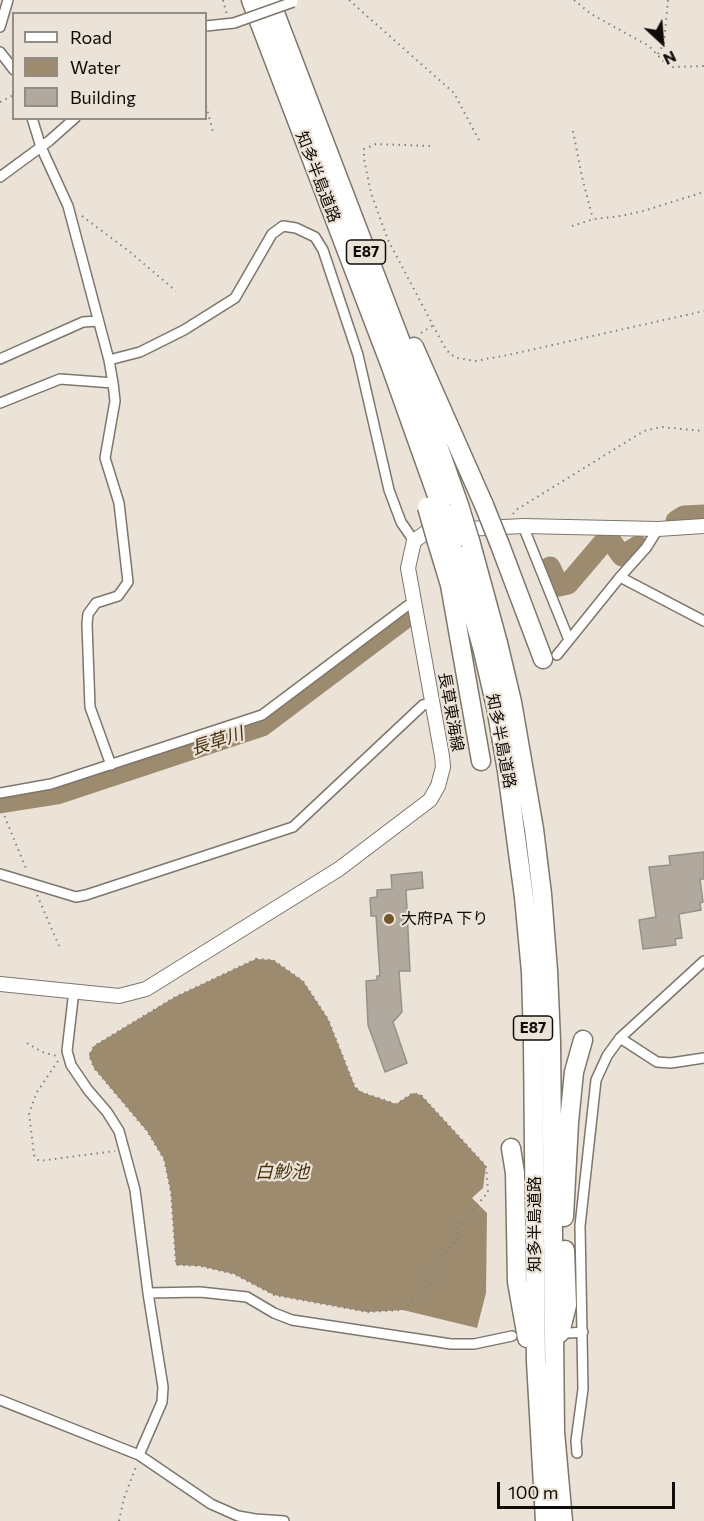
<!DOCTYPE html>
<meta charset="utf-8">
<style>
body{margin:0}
#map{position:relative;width:704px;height:1521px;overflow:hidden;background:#ece3d8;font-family:Commissioner,sans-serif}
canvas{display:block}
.legend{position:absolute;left:12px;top:12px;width:195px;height:108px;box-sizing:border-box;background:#ece3d8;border:2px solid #948d85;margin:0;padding:8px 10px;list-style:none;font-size:18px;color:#0f0c09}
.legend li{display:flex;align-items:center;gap:12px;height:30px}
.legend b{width:30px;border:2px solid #948d85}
.north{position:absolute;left:632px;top:12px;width:60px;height:60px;-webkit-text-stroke:4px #ece3d8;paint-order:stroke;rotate:154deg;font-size:16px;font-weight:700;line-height:24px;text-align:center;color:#0f0c09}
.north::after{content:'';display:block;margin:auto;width:21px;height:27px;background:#0f0c09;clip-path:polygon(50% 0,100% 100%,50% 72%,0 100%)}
.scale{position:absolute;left:497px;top:1482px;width:178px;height:27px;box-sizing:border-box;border:3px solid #0f0c09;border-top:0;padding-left:8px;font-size:18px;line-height:21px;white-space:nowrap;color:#0f0c09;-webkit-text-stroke:4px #ece3d8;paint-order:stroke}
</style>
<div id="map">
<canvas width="704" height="1521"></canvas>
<ul class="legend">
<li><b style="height:8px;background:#fff"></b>Road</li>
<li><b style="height:16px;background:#9d8b70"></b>Water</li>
<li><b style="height:16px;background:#b1a99e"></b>Building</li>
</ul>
<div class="north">N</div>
<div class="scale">100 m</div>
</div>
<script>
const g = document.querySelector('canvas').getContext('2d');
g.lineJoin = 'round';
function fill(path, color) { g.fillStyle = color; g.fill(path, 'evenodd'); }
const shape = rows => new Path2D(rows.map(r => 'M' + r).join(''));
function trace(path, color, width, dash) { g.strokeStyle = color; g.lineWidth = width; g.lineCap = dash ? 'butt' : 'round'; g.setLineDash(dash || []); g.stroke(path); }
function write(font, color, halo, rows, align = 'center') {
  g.font = font + ' Commissioner,"Noto Sans JP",sans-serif'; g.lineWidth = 4.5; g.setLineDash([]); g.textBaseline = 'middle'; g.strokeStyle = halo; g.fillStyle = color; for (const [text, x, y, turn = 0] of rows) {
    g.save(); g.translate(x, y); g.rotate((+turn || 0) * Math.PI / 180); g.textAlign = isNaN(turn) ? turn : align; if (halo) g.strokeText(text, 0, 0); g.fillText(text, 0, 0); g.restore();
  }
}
fill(shape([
 [256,959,273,960,303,981,328,1019,355,1087,361,1092,396,1104,413,1093,421,1095,486,1166,483,1188,472,1198,487,1213,486,1293,477,1328,403,1310,367,1312,274,1295,234,1274,200,1266,176,1265,171,1193,164,1159,147,1131,94,1068,89,1055,94,1046,175,997]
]), '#9d8b70');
trace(shape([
 [676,521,684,516,704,515],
 [550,567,559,586,568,584,608,537,622,556,638,546],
 [0,803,57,794,262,726,404,619]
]), '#9d8b70', 21);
const building = shape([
 [704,852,704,879,700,879,703,902,700,903,701,910,679,914,682,938,675,939,676,945,643,949,639,920,656,917,649,867,670,865,669,856,704,852],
 [422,872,423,888,406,890,410,971,399,971,402,1012,393,1022,407,1063,385,1072,368,1025,366,981,377,980,377,976,380,976,376,916,371,916,370,898,377,897,377,890,392,889,391,875,422,872]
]);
fill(building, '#b1a99e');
trace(building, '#979085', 1.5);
const minor = shape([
 [206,26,234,23],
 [0,27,8,0],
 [0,52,14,70],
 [32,118,41,147,68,206,109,360,113,383,115,401,105,458,119,503,128,582,118,596,96,603,88,614,87,624,90,707,111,765],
 [0,177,49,141,75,118],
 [0,359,83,322,98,321],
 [109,360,140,352,184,330,235,298,272,234,283,226,296,228,315,237,323,250,358,355,389,490,401,522,414,541],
 [0,403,60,379,113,383],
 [523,526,569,640],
 [620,577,704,621],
 [557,655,620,577,646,548,658,529],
 [0,793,51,784,262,715,407,606,415,602],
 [0,874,76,897,86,895,293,827,423,705,433,703],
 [74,990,67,1051,71,1065,88,1090,107,1112,119,1131,135,1190,148,1293,163,1387,162,1402,139,1455],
 [620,1038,657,1062,671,1063,704,1058],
 [148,1293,200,1292,247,1297,274,1313,292,1320,451,1344,474,1344,512,1336],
 [570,1333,583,1332],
 [0,1400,139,1455,211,1504,238,1516,255,1519,284,1521],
 [577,1453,576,1441,583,1389,580,1226,596,1080,607,1056,620,1038,704,961]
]);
const secondary = shape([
 [0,984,119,996,146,989,339,869,430,800,438,786,443,767,442,756,408,568,414,541,428,531,523,526,658,529,704,526]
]);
const motorway = shape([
 [251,0,390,364,441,507],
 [270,0,407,358,459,505],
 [414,347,484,505],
 [437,542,450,585,481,761],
 [453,543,482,647,496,707,507,771,524,897,531,972,533,1042,536,1361,545,1521],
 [471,544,498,643,512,702,534,829,542,894,548,971,551,1041,555,1432,563,1521],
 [500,545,543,659],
 [511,1148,515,1173,517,1282,527,1338],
 [564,1217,569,1122,574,1072,583,1040],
 [560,1333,567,1305,565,1250]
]);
trace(minor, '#7d766b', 12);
trace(secondary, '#7d766b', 16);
trace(motorway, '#7d766b', 21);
trace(shape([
 [223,0,227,15],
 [349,0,454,93,479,140],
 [574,0,591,14,649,46,666,64,673,67,704,66],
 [658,54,664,43,668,0],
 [0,102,14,95],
 [206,106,213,132],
 [573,131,582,177,593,219],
 [430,146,376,144,364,149,364,159,371,193,388,240,444,346,450,354,457,358,475,361,508,355,704,311],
 [82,216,130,252,176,291],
 [572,226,594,219,621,216,643,211,704,192],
 [421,333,432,326],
 [513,514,516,510,644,431,661,427,704,431],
 [0,805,27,871],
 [37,895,60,948],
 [256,959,273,960,303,981,328,1019,355,1087,361,1092,396,1104,413,1093,421,1095,486,1166,488,1192,456,1230,459,1237,428,1271,433,1280,403,1310,367,1312,274,1295,234,1274,200,1266,176,1265,171,1193,164,1159,147,1131,94,1068,89,1055,94,1046,175,997,256,959],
 [27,1043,42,1052,57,1056],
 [58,1061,37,1092,29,1113,34,1155,39,1161,115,1151],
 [119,1521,124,1498,137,1464]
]), '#868078', 2, [1.5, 4.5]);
trace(minor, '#fff', 9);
trace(secondary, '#fff', 14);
trace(motorway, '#fff', 18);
const minorBridge = shape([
 [234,23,293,2]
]);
const motorwayBridge = shape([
 [459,505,471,544],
 [484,505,500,545],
 [427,507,437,542],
 [441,507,453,543]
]);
trace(minorBridge, '#7d766b', 12, []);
trace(motorwayBridge, '#7d766b', 21, []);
trace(minorBridge, '#fff', 9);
trace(motorwayBridge, '#fff', 18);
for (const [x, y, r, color] of [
 [389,919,6,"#725529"]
]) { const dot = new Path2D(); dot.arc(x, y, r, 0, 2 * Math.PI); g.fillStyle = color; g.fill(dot); trace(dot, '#ece3d8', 2); }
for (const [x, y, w] of [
 [366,252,39],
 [533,1028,39]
]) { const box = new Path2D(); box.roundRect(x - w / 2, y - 12, w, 24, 4.5); g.fillStyle = '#ece3d8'; g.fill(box); trace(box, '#0f0c09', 1.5); }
write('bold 15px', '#0f0c09', null, [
 ["E87",366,252],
 ["E87",533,1028]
]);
write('16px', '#0f0c09', '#ece3d8', [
 ["知多半島道路",318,177,69],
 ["長草東海線",451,712,80],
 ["知多半島道路",501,741,79],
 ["知多半島道路",535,1224,-90]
]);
write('16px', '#0f0c09', '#ece3d8', [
 ["大府PA 下り",401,919]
], 'left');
write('italic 18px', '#47310d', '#ece3d8', [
 ["長草川",217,741,-18],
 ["白魦池",282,1172]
]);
</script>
